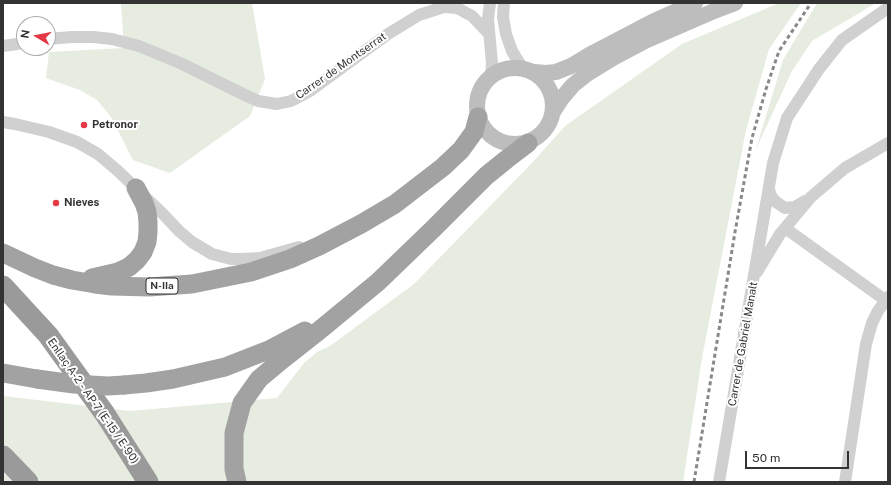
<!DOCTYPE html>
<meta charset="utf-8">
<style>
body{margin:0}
#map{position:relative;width:891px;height:485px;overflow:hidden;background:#fff;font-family:"Public Sans",sans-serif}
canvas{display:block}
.frame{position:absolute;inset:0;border:4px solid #333;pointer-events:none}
.north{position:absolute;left:16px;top:16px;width:40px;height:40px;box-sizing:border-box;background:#fff;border:1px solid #adadad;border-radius:50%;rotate:280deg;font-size:11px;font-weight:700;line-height:16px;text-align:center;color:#333}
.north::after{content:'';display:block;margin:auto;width:14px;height:18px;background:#e63946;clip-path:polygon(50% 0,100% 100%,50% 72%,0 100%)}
.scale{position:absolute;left:745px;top:451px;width:104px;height:18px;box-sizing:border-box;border:2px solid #333;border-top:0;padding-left:5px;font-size:12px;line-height:14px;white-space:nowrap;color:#333;-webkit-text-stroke:3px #fff;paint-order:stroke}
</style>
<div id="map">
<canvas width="891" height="485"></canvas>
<div class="frame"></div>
<div class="north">N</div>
<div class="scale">50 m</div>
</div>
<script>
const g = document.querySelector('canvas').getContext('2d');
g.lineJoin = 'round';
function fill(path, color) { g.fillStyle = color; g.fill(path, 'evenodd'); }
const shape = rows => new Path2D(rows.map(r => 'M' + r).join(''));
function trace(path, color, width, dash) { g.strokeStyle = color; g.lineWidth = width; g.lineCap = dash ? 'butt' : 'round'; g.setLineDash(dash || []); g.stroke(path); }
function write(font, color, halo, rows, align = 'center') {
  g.font = font + ' "Public Sans",sans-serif'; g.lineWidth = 4; g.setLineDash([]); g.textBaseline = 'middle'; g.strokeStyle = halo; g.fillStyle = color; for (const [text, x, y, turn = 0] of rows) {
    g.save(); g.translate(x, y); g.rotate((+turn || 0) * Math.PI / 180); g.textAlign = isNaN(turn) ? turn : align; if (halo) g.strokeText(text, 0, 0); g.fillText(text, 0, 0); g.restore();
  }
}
fill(shape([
 [121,3,252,3,265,79,250,116,170,173,133,160,111,117,97,100,80,90,46,78,49,52,124,48],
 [779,3,801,3,769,49,746,130,702,358,683,482,3,482,3,396,130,411,277,398,304,363,317,352,330,346,414,284,531,164,565,126,682,44],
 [817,3,876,3,812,41,792,71,756,149,783,60]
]), '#e6ecdf');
trace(shape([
 [490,3,488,19,492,63,491,77],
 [504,3,503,17,506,34,512,51,523,69],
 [48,39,72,37,93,37,112,39,139,46,180,63,247,96,258,101,277,104,291,101,310,91,388,34,419,15,444,7,457,8,472,16,489,34],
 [3,46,24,43],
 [3,122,15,124,49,132,77,142,98,154,118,171,163,214,179,231,192,242,212,254,231,259,242,259,260,258,299,247],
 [769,190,771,196,776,202,785,208,795,207,805,201],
 [785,228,885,300],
 [757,272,780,234,811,197,845,168,888,143],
 [719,482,773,163,787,118,819,69,842,40,888,8],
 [845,482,866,344,872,323,878,311,888,297]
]), '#d0d0d0', 12);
trace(shape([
 '477 106a38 38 0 1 1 76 0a38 38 0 1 1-76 0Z',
 [534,72,546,73,556,72,571,66,589,55,654,21,695,3],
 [553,112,562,98,573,85,587,74,613,58,645,41,714,11,735,3]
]), '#bdbdbd', 16);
trace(shape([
 [3,253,35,268,53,275,72,280,95,284,112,286,149,287,192,284,251,272,290,259,319,246,361,224,395,204,443,167,461,150,474,132,478,117],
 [92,278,118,272,129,267,137,260,143,252,147,242,148,232,148,222,147,212,144,203,136,188],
 [3,373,37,379],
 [124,385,146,383,173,379,225,367,271,349,305,331],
 [237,482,234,469,234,433,242,403,259,379,283,359,321,329,378,282,433,229,486,176,507,159,528,143]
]), '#a2a2a2', 19);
trace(shape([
 [3,286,48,335,105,414,148,482],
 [3,456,28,482]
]), '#9a9a9a', 21);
trace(shape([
 [694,482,735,232,752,138,766,89,779,51,811,3]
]), '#888', 3, [4, 3]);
trace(shape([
 [37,379,74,384,108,386,124,385]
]), '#a2a2a2', 19);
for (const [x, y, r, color] of [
 [84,125,4,"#e63946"],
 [56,203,4,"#e63946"]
]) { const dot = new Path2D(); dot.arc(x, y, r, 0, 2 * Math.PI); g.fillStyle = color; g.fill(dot); trace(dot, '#fff', 1.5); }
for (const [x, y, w] of [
 [162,286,32]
]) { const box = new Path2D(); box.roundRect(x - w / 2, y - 8, w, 16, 3); g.fillStyle = '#fff'; g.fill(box); trace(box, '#333', 1); }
write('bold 10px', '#333', null, [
 ["N-IIa",162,286]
]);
write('11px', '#333', '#fff', [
 ["Carrer de Montserrat",341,66,-35],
 ["Carrer de Gabriel Manalt",743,344,-80],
 ["Enllaç A-2 - AP-7 (E-15 / E-90)",93,401,55]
]);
write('bold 11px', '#333', '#fff', [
 ["Petronor",92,125],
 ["Nieves",64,203]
], 'left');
</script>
